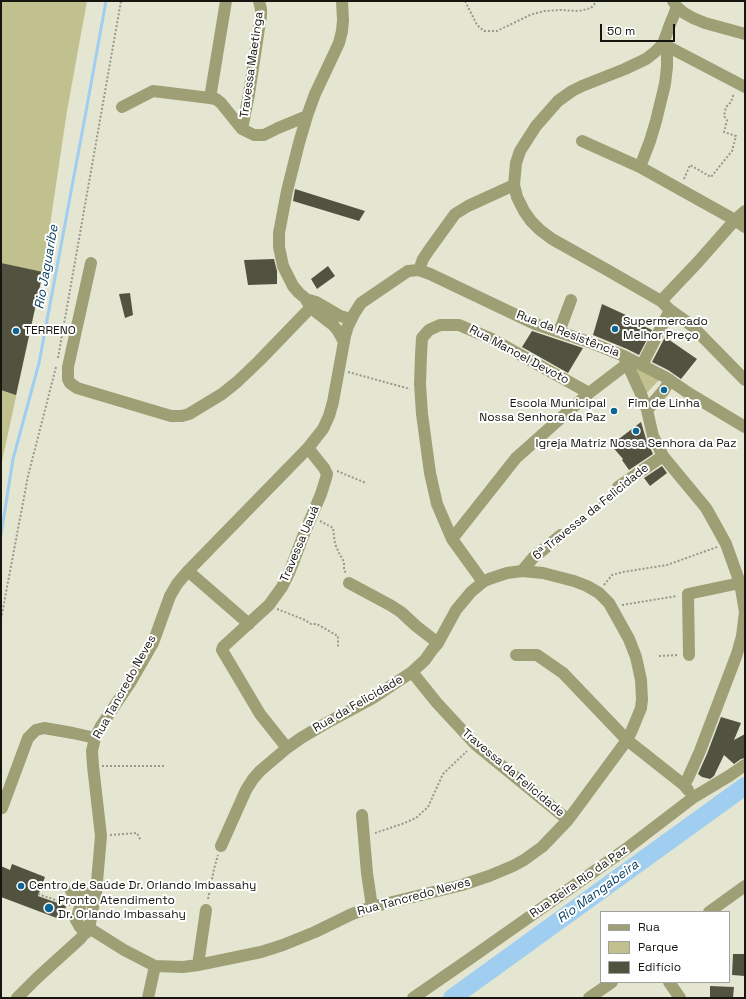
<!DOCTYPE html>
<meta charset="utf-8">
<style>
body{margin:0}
#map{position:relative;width:746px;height:999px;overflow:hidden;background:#e5e6d2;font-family:"Space Grotesk",sans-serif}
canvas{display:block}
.frame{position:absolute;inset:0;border:2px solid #15160f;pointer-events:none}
.legend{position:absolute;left:600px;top:911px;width:130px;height:72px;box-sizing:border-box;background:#fff;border:1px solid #a1a29f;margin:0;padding:5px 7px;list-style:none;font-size:12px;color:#15160f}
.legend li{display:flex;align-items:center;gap:8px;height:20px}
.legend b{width:20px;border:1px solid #a1a29f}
.scale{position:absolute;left:600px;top:24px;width:75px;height:18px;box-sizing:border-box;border:2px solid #15160f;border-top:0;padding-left:5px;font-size:12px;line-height:14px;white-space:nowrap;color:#15160f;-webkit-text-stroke:3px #fff;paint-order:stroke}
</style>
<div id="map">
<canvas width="746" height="999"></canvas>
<div class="frame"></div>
<ul class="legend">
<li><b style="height:5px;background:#9e9f75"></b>Rua</li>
<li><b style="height:11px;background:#c1c18f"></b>Parque</li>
<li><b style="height:11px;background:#525241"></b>Edifício</li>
</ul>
<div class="scale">50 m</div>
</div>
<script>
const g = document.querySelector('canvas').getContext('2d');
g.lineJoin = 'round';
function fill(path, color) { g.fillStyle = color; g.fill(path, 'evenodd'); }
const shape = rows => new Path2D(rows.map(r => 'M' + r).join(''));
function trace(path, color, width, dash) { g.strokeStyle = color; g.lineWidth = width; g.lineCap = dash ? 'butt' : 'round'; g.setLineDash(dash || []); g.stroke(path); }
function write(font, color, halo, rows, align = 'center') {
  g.font = font + ' "Space Grotesk",sans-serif'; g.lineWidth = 4; g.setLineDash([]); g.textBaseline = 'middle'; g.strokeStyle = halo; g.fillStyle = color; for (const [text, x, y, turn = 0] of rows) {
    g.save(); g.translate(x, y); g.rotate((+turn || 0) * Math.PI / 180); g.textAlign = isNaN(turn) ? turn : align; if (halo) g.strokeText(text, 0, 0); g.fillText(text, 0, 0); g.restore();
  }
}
fill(shape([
 [1,1,87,1,67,111,43,272,1,466],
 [631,362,660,379,646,394]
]), '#c1c18f');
trace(shape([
 [1,535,13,459,39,363,85,117,106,1]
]), '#9fcef0', 3);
trace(shape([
 [452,998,745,786]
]), '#9fcef0', 18);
fill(shape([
 [295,189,365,211,359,221,293,201],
 [274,259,277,271,277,284,248,285,244,260],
 [1,263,43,272,16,395,1,390],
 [328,266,335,276,317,289,311,279],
 [130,293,133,315,125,318,119,294],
 [602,304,639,321,637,323,652,330,639,355,627,349,593,335],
 [532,331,583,348,568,373,522,347],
 [665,337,697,359,681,379,668,370,652,362],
 [641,422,646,439,653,454,629,470,622,460,623,459,611,445],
 [662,466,667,473,650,486,644,478],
 [721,717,741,723,734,740,745,734,745,758,741,759,734,764,724,755,714,776,710,779,702,777,698,774,707,754],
 [12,864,45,877,38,896,66,906,62,920,1,897,1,866,10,870],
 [733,954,745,954,745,976,732,975],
 [710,986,734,987,733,998,710,998]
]), '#525241');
trace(shape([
 [465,1,477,25,484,31,497,31,530,15,544,11,560,10,579,11,591,8,597,1],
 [684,179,690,165,711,177,732,151,736,136,724,132,727,120,724,116,726,107,731,102,734,93],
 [58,358,121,1],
 [348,372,410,389],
 [337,471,366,483],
 [320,521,333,528,335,544,339,553,344,562,344,569,346,574],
 [568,529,611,494],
 [604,585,612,575,623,572,667,565,717,547],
 [622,605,677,596],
 [277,609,305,620,311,624,317,624,338,636,338,648],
 [1,619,28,476,56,367],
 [659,656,679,655],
 [102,766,164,766],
 [375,833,402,824,416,818,428,807,443,774,467,751],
 [110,835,137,833,141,841],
 [38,894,70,905],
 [208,899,214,869,218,855]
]), '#979889', 2, [2, 2]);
trace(shape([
 [342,1,343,20,342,31,339,43,315,94,307,116,299,143,287,191,279,233,279,247,283,266,293,286,299,293,305,298,311,308,333,325,338,331,344,342],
 [673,1,677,7,684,13,693,18,705,23,745,34],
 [677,7,669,27,663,44,655,52,646,59,625,69,582,86,572,91,558,101,536,126,520,151,516,163,514,185,517,197,524,211,531,221,540,230,552,239,609,271,661,301,670,310,691,325,745,380],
 [663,44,745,87],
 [210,98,226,1],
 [122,107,153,91,210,98,216,99,221,103,242,129,254,135,264,135,278,128,307,116],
 [242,129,249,94,259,28,261,16,261,9,259,1],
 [582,141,640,167,735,220,745,227],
 [640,167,650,141,656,121,665,84,667,67,667,47],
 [91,263,68,367,68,379,70,383,77,388,171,416,182,416,189,414,222,394,237,382,259,361,316,302],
 [419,270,423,259,429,250,455,214,468,206,514,185],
 [309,300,316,302,340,316,351,319],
 [661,301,698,262,735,220,745,211],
 [559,332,571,300],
 [625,359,641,394,647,410,664,390,670,380],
 [642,365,670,310],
 [647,410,653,436,663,456,706,508,715,524,726,544,740,583,745,612,742,636,737,654,700,751,688,778,684,785],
 [618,487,663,456],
 [452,539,516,458,589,393,627,364],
 [188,571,249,624],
 [522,571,533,558,561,535],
 [483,582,452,539,437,504,430,473,422,414,420,384,421,355,422,338,429,330,440,325,459,325,492,339,589,393],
 [349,583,390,605,401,612,416,626,438,643],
 [516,655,537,655,563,673,627,740,684,785,688,790],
 [689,655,688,594,740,583],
 [412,672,437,703,475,744,568,820],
 [287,748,260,714,222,650,223,647,269,605,282,587,289,573,304,534,321,494,326,478,327,474,324,468,308,448],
 [2,808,28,738,36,730,44,728,73,733,95,738],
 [362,815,367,873,372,907],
 [71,891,84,894,91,893],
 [84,894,76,920,80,927,86,933],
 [709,912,745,886],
 [89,928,124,950,155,966,183,967,198,965,261,952,283,945,315,932,352,914,372,907,462,885,489,876,513,866,524,860,542,847,568,820,627,740,632,730,641,708,642,699,641,680,636,657,629,639,609,603,599,593,587,586,574,581,543,573,522,571,507,573,489,579,483,582,471,592,456,610,438,643,432,650,425,660,412,672,373,698,323,725,301,738,287,748,260,771,253,779,246,790,221,846],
 [198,965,206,910],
 [669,982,680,998],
 [17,998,38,977,80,939,89,928,96,893,101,836,93,766,92,751,95,738,101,726,130,683,153,643,170,596,177,584,188,571,308,448,323,429,329,416,333,402,345,336,348,326,354,314,361,303,408,271,419,270,430,274,535,324,589,342,624,356,665,377,690,394,745,427],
 [148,998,155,966],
 [413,998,468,960,626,849,694,797,729,776,745,765],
 [589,998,612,982]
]), '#9e9f75', 12);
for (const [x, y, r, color] of [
 [615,329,4,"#0b6696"],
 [16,331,4,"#0b6696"],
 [664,390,4,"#0b6696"],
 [614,411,4,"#0b6696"],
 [636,431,4,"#0b6696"],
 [21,886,4,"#0b6696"],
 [49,908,5,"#0b6696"]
]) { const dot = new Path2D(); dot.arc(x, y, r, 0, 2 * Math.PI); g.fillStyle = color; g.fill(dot); trace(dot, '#fff', 1.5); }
write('12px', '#15160f', '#fff', [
 ["Travessa Maetinga",252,65,-82],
 ["Rua da Resistência",568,334,21],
 ["Rua Manoel Devoto",519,355,28],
 ["6ª Travessa da Felicidade",591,512,-39],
 ["Travessa Uauá",300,544,-67],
 ["Rua Tancredo Neves",125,687,-61],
 ["Rua da Felicidade",358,704,-30],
 ["Travessa da Felicidade",513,773,40],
 ["Rua Beira Rio da Paz",579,882,-35],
 ["Rua Tancredo Neves",414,897,-15]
]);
write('12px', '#15160f', '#fff', [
 ["Supermercado",623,322],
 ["Melhor Preço",623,336],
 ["TERRENO",24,331],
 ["Escola Municipal",606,404,"right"],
 ["Nossa Senhora da Paz",606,418,"right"],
 ["Fim de Linha",664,404,"center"],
 ["Igreja Matriz Nossa Senhora da Paz",636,444,"center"],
 ["Centro de Saúde Dr. Orlando Imbassahy",29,886],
 ["Pronto Atendimento",58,901],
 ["Dr. Orlando Imbassahy",58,915]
], 'left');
write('italic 13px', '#003c5c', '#fff', [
 ["Rio Jaguaribe",47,267,-80],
 ["Rio Mangabeira",598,892,-36]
]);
</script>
